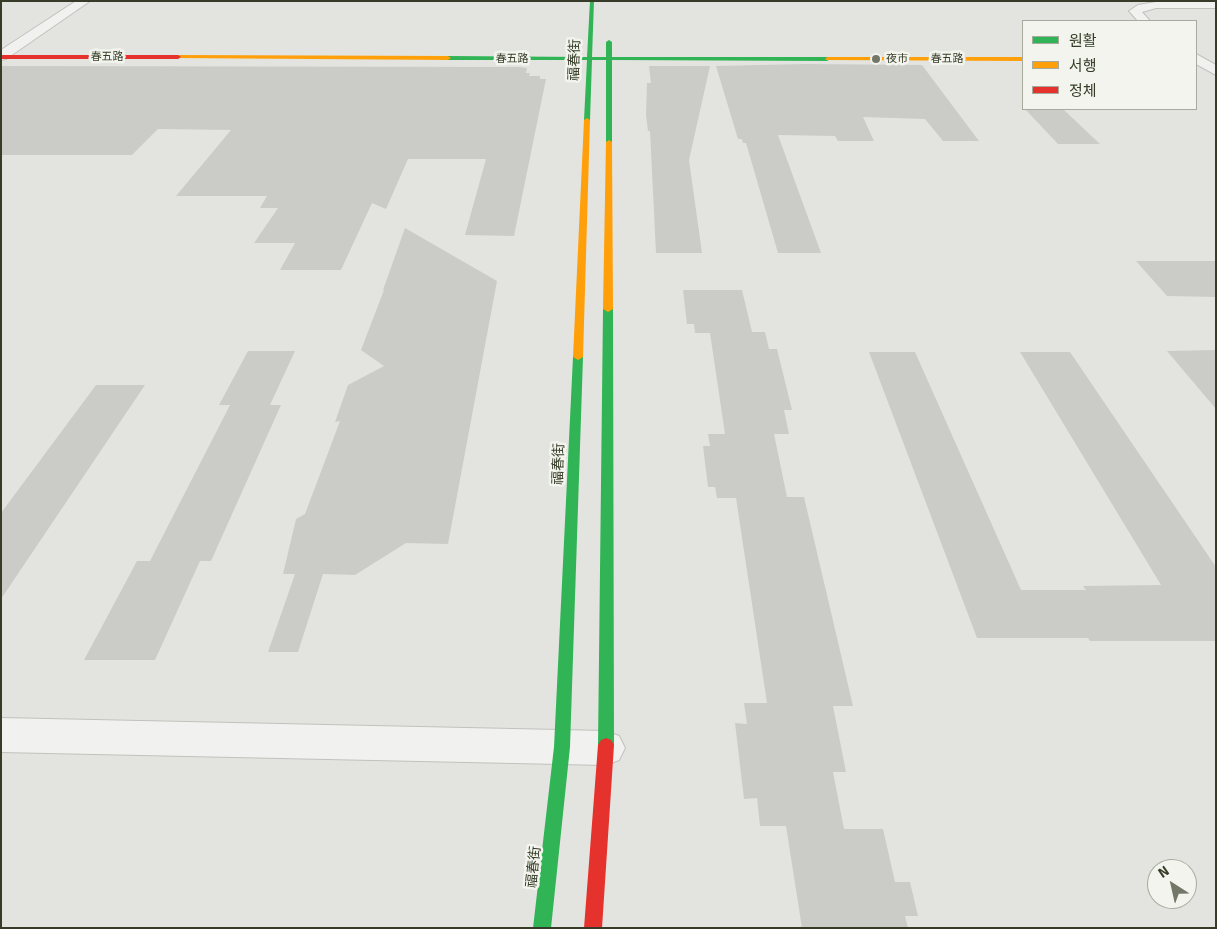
<!DOCTYPE html>
<meta charset="utf-8">
<style>
body{margin:0}
#map{position:relative;width:1217px;height:929px;overflow:hidden;background:#e3e4df;font-family:Signika,"Noto Sans KR",sans-serif}
canvas{display:block}
.frame{position:absolute;inset:0;border:2px solid #363c28;pointer-events:none}
.legend{position:absolute;left:1022px;top:20px;width:175px;height:90px;box-sizing:border-box;background:#f2f4ed;border:1px solid #a7aa9e;margin:0;padding:6px 9px;list-style:none;font-size:15px;color:#363c28}
.legend li{display:flex;align-items:center;gap:10px;height:25px}
.legend b{width:25px;border:1px solid #a7aa9e}
.north{position:absolute;left:1147px;top:859px;width:50px;height:50px;box-sizing:border-box;background:#f2f4ed;border:1px solid #a7aa9e;border-radius:50%;rotate:325deg;font-size:14px;font-weight:700;line-height:20px;text-align:center;color:#363c28}
.north::after{content:'';display:block;margin:auto;width:18px;height:22px;background:#737768;clip-path:polygon(50% 0,100% 100%,50% 72%,0 100%)}
</style>
<div id="map">
<canvas width="1217" height="929"></canvas>
<div class="frame"></div>
<ul class="legend">
<li><b style="height:6px;background:#30b455"></b>원활</li>
<li><b style="height:6px;background:#ff9f0a"></b>서행</li>
<li><b style="height:6px;background:#e5322d"></b>정체</li>
</ul>
<div class="north">N</div>
</div>
<script>
const g = document.querySelector('canvas').getContext('2d');
g.lineJoin = 'round';
function fill(path, color) { g.fillStyle = color; g.fill(path, 'evenodd'); }
const shape = rows => new Path2D(rows.map(r => 'M' + r).join(''));
function trace(path, color, width, dash) { g.strokeStyle = color; g.lineWidth = width; g.lineCap = dash ? 'butt' : 'round'; g.setLineDash(dash || []); g.stroke(path); }
function write(font, color, halo, rows, align = 'center') {
  g.font = font + ' Signika,"Noto Sans KR",sans-serif'; g.lineWidth = 5; g.setLineDash([]); g.textBaseline = 'middle'; g.strokeStyle = halo; g.fillStyle = color; for (const [text, x, y, turn = 0] of rows) {
    g.save(); g.translate(x, y); g.rotate((+turn || 0) * Math.PI / 180); g.textAlign = isNaN(turn) ? turn : align; if (halo) g.strokeText(text, 0, 0); g.fillText(text, 0, 0); g.restore();
  }
}
fill(shape([
 [805,64,922,65,979,141,943,141,925,119,863,117,874,141,838,141,835,136,778,135,821,253,778,253,746,143,743,143,742,139,738,139,716,66],
 [1,66,520,67,527,68,526,73,530,73,529,76,540,76,540,79,546,79,514,236,465,235,486,159,408,159,386,209,372,203,341,270,280,270,295,243,254,243,278,208,260,208,267,196,176,196,231,130,158,129,132,155,1,155],
 [649,66,710,66,689,160,702,253,656,253,650,131,648,131,646,115,647,83,651,83],
 [1025,109,1063,109,1100,144,1058,144],
 [405,228,497,281,448,544,406,543,355,575,323,574,298,652,268,652,295,574,283,574,296,519,305,514,340,421,335,422,348,385,384,366,361,350,384,290,383,290],
 [1136,261,1216,261,1216,297,1167,296],
 [683,290,742,290,752,332,765,332,769,349,777,349,792,410,784,410,789,434,774,434,787,497,804,497,853,706,833,706,846,772,833,772,844,829,883,829,895,882,910,882,918,916,905,916,908,928,802,928,786,826,760,826,757,798,744,799,735,723,747,724,744,703,767,703,736,498,717,498,715,487,708,487,703,446,710,446,708,434,725,434,710,333,695,333,694,324,687,324],
 [1216,350,1216,409,1167,351],
 [248,351,295,351,270,405,281,405,211,561,200,561,155,660,84,660,137,561,150,561,230,405,219,405],
 [869,352,915,352,1021,590,1086,590,1083,586,1161,585,1020,352,1070,352,1216,567,1216,641,1090,641,1088,638,977,638],
 [96,385,145,385,1,599,1,513]
]), '#cbccc8');
const street = shape([
 [76,1,90,1,6,59,1,60,1,50,76,1],
 [1156,2,1216,2,1216,8,1156,8,1142,12,1150,21,1138,21,1129,11,1138,5,1156,2],
 [1196,54,1216,65,1216,75,1196,64,1196,54],
 [1,718,606,731,619,736,625,748,619,760,606,765,1,752,1,718]
]);
trace(street, '#c1c2bd', 2);
fill(street, '#f1f1ef');
fill(shape([
 [590,1,594,1,592,57,606,57,606,42,609,40,612,42,612,57,827,57,830,59,827,61,612,60,612,142,609,144,606,142,606,60,592,60,590,120,587,122,584,120,587,60,448,60,445,58,448,56,587,57,590,1],
 [608,306,613,309,614,745,611,750,606,752,601,750,598,745,603,309,608,306],
 [578,354,583,357,570,747,551,928,533,928,554,747,573,357,578,354]
]), '#30b455');
fill(shape([
 [178,55,448,56,451,58,448,60,176,58,178,55],
 [827,57,1023,57,1023,61,825,60,827,57],
 [587,118,590,120,583,357,578,360,573,357,584,120,587,118],
 [609,140,612,142,613,309,608,312,603,309,606,142,609,140]
]), '#ff9f0a');
fill(shape([
 [1,55,178,55,181,57,178,59,1,59,1,55],
 [606,738,611,740,614,745,602,928,584,928,598,745,601,740,606,738]
]), '#e5322d');
for (const [x, y, r, color] of [
 [876,59,5,"#737768"]
]) { const dot = new Path2D(); dot.arc(x, y, r, 0, 2 * Math.PI); g.fillStyle = color; g.fill(dot); trace(dot, '#f2f4ed', 2); }
write('11px', '#363c28', '#f2f4ed', [
 ["春五路",107,57],
 ["春五路",512,59],
 ["春五路",947,59]
]);
write('11px', '#363c28', '#f2f4ed', [
 ["夜市",886,59]
], 'left');
write('14px', '#363c28', '#f2f4ed', [
 ["福春街",575,60,-88],
 ["福春街",559,464,-88],
 ["福春街",534,867,-84]
]);
</script>
